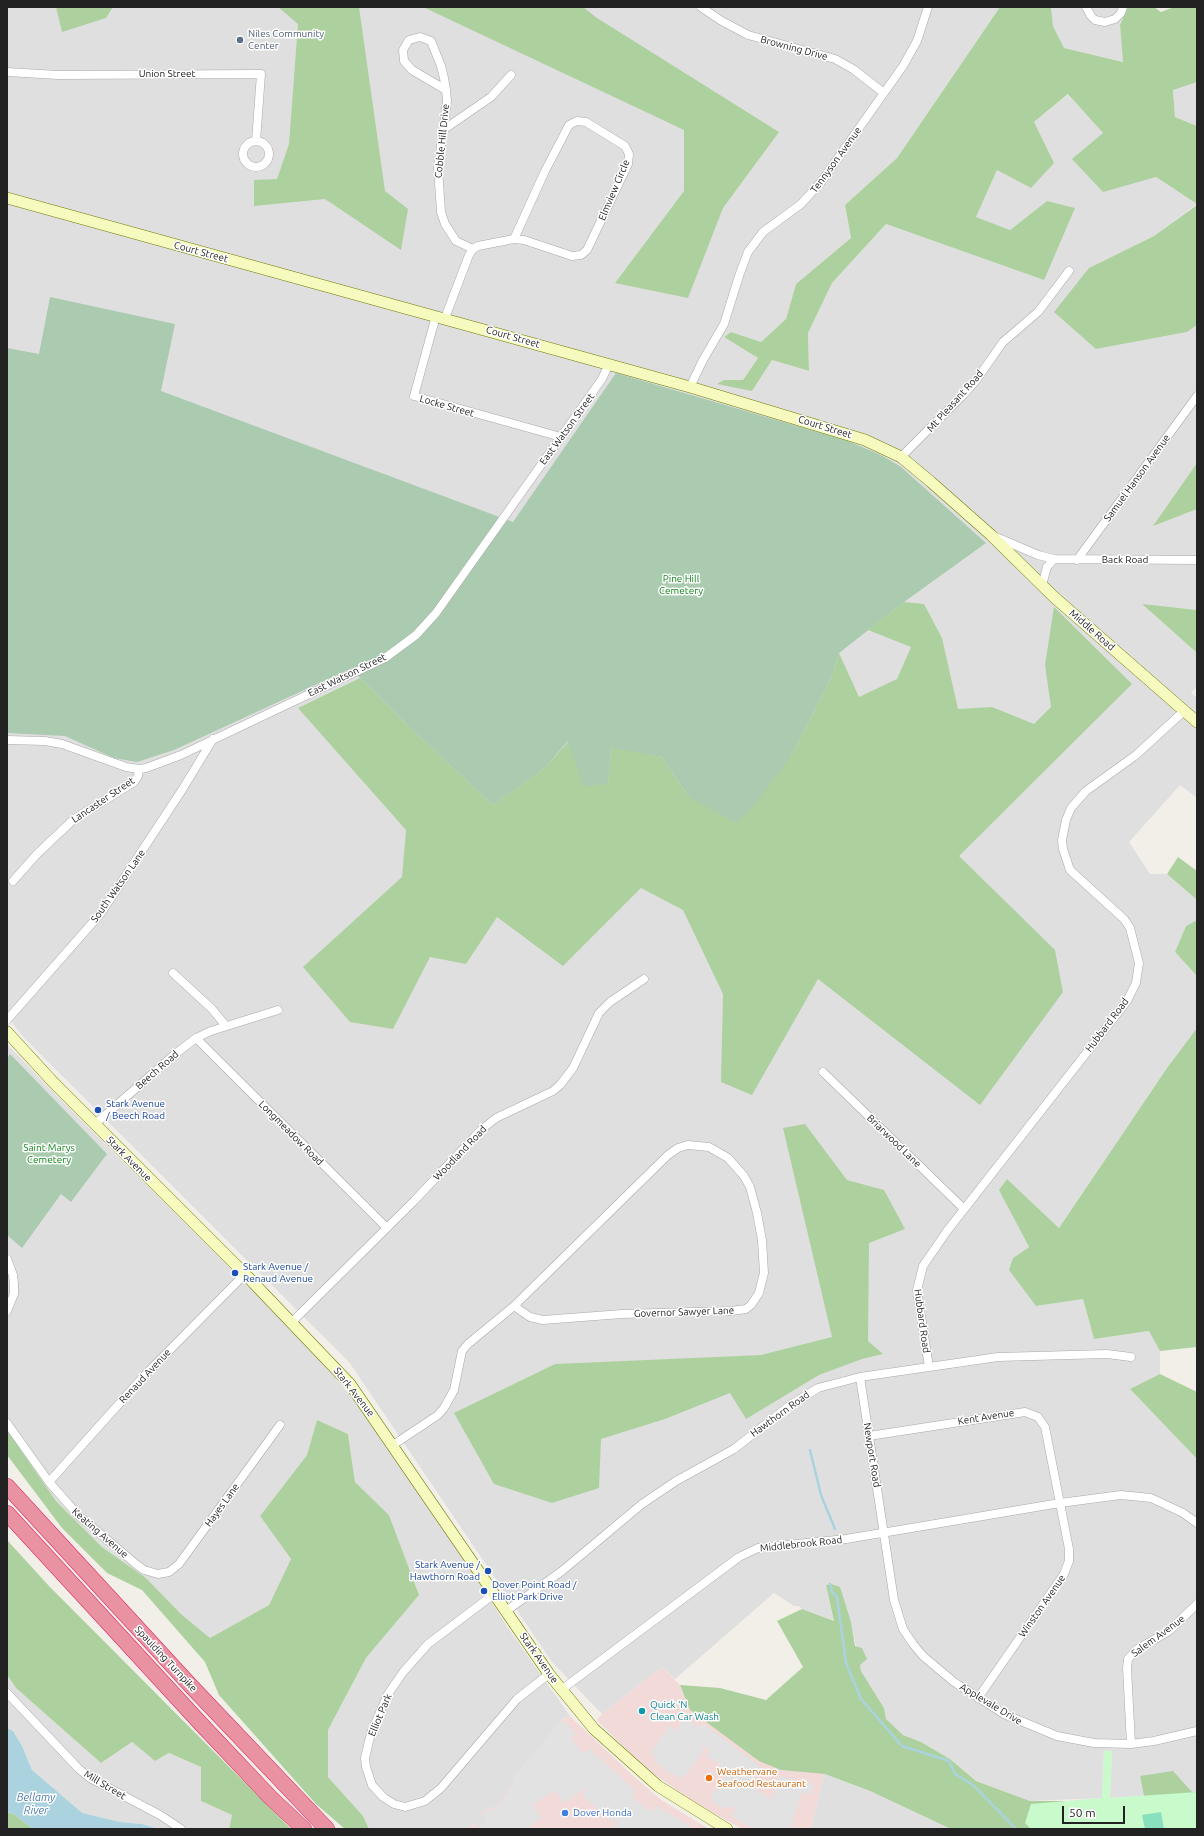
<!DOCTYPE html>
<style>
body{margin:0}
#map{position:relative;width:1204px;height:1836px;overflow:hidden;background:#f2efe9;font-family:Ubuntu,sans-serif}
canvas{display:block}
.frame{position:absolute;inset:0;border:8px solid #222;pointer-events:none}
.scale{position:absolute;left:1062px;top:1806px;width:63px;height:18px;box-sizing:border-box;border:2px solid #222;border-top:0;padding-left:5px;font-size:12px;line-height:14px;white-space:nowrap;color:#222;-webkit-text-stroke:3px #fff;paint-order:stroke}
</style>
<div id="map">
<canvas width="1204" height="1836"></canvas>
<div class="frame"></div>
<div class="scale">50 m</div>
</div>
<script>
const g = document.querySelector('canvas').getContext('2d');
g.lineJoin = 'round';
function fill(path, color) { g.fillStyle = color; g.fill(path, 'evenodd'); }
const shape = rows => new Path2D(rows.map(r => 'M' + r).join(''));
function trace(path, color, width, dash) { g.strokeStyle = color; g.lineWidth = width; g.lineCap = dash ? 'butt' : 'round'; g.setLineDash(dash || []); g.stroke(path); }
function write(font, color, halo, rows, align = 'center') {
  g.font = font + ' Ubuntu,sans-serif'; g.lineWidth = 3; g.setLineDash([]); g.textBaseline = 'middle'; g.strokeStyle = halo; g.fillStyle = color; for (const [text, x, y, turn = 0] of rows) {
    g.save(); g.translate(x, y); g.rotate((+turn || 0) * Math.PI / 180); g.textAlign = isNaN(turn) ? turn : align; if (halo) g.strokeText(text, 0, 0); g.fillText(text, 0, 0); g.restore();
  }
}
fill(shape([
 [7,7,1000,7,897,158,845,205,851,238,796,284,786,319,761,342,731,332,724,337,758,358,743,380,724,380,752,391,772,360,809,371,808,333,832,283,886,224,1044,280,1047,201,1010,230,976,217,997,170,1034,122,1069,94,1103,133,1156,177,1197,204,1154,236,1089,268,1096,349,1187,332,1197,325,1197,610,1143,605,1197,653,1197,686,1191,693,1197,698,1197,798,1180,785,1129,842,1150,874,1167,874,1197,900,1197,920,1186,926,1175,952,1197,976,1197,1028,1167,1068,1059,1228,1007,1179,1000,1190,1029,1247,1013,1258,1036,1306,1083,1299,1094,1339,1150,1331,1160,1351,1160,1374,1130,1389,1197,1459,1197,1792,1192,1792,1140,1776,1144,1796,1110,1798,1112,1751,1104,1751,1102,1798,1030,1801,976,1781,950,1759,921,1742,903,1735,886,1719,884,1708,861,1671,851,1622,831,1584,826,1585,834,1621,802,1609,799,1606,794,1606,774,1593,675,1679,662,1667,602,1714,552,1662,349,1362,25,1039,7,1016],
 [1051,7,1128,7,1120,25,1124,62,1064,48,1053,26],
 [1197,82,1197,126,1175,117,1173,89],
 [7,1044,51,1090,304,1342,354,1400,454,1543,508,1628,570,1716,563,1719,514,1777,514,1785,496,1807,486,1809,482,1814,488,1819,479,1828,474,1824,469,1829,369,1829,363,1816,328,1777,328,1730,366,1658,419,1595,389,1515,355,1482,348,1434,317,1421,307,1455,260,1516,291,1559,269,1605,210,1638,181,1614,146,1578,102,1547,56,1501,7,1430],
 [7,1675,16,1688,101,1763,132,1742,155,1761,169,1753,201,1767,201,1801,232,1815,229,1829,158,1829,142,1824,120,1822,82,1814,32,1770,22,1746,13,1731,7,1728],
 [824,1773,870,1791,951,1829,811,1829]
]), '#e0dfdf');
fill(shape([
 [662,1667,680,1685,690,1710,781,1770,824,1773,811,1829,742,1829,692,1801,641,1765,597,1720,602,1714],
 [570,1716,630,1773,660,1799,709,1829,469,1829,474,1824,479,1828,487,1819,482,1814,486,1809,496,1807,514,1785,513,1777,563,1719]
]), '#f2dad9');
fill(shape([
 [56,7,113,7,106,18,62,32],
 [278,7,359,7,385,191,408,209,401,250,325,199,254,206,254,180,277,179,289,144,298,24],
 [423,7,583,7,597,18,779,132,723,208,688,298,615,283,684,191,684,130],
 [1000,7,1051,7,1053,26,1064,48,1123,62,1120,25,1128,7,1154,7,1161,12,1174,7,1197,7,1197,82,1173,90,1175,117,1197,126,1197,204,1156,177,1103,192,1072,159,1103,133,1068,94,1034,122,1054,163,1031,188,997,170,976,217,1010,230,1047,201,1075,208,1044,280,886,224,832,283,808,333,809,371,772,360,752,391,717,384,724,380,743,380,758,358,724,337,731,332,761,342,786,319,796,284,851,238,845,205,897,158],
 [1197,205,1197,325,1187,332,1096,349,1054,312,1089,268,1154,236],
 [1197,463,1197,509,1153,526],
 [904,602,924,604,942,638,958,709,992,707,1034,724,1051,707,1045,665,1054,607,1132,684,959,856,1055,950,1063,992,980,1105,818,979,752,1095,721,1082,723,994,683,910,641,888,563,966,497,917,466,964,430,957,393,1029,350,1022,303,967,402,877,406,830,298,708,360,678,406,724,493,805,544,769,569,741,608,783,611,747,662,757,689,797,791,756,830,680,839,653,859,697,897,679,911,647,868,630],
 [1142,604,1197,610,1197,653],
 [1178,857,1197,871,1197,900,1167,874],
 [1197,920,1197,976,1175,952,1186,926],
 [1197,1028,1197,1347,1160,1351,1149,1331,1094,1339,1083,1299,1036,1306,1009,1270,1013,1258,1029,1247,999,1190,1007,1179,1059,1228,1167,1068],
 [805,1124,847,1180,884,1190,905,1229,869,1243,868,1341,883,1354,862,1359,819,1375,746,1419,730,1393,665,1419,601,1439,599,1488,552,1503,494,1484,454,1413,555,1364,761,1355,832,1337,783,1128],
 [1160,1374,1197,1392,1197,1459,1130,1389],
 [317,1420,348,1434,355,1482,389,1515,419,1595,366,1658,328,1730,328,1777,363,1816,369,1829,345,1829,316,1804,219,1695,205,1662,142,1590,107,1573,62,1528,7,1455,7,1430,56,1501,102,1547,146,1578,181,1614,210,1638,269,1605,291,1559,260,1516,307,1455],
 [7,1540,49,1586,291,1829,229,1829,232,1815,201,1801,201,1767,169,1753,155,1761,132,1742,101,1763,16,1688,7,1675],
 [831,1584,840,1587,851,1622,855,1646,862,1648,867,1659,860,1665,861,1671,884,1708,886,1719,903,1735,921,1742,950,1759,976,1781,1030,1801,1064,1801,1072,1829,951,1829,870,1791,825,1774,781,1770,759,1761,690,1710,680,1685,720,1688,766,1700,803,1667,777,1621,802,1609,834,1621,826,1585],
 [1173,1771,1192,1792,1197,1792,1197,1829,1193,1818,1144,1796,1140,1776],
 [7,1812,14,1814,33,1829,7,1829]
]), '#add19e');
fill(shape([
 [50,297,175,324,161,391,513,522,616,373,848,441,881,455,901,467,986,543,904,602,839,653,830,680,791,756,755,804,736,823,689,797,662,757,611,748,608,784,583,786,568,741,544,769,493,805,406,724,360,678,352,668,174,750,137,762,114,758,65,736,7,733,7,348,39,354],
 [10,1054,107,1154,71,1202,61,1194,22,1248,7,1235,7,1058]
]), '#aacbaf');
fill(shape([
 [1104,1751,1112,1751,1110,1798,1197,1792,1197,1829,1031,1829,1025,1823,1031,1804,1102,1798]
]), '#c8facc');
fill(shape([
 [1161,1812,1164,1829,1145,1829,1142,1815]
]), '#88e0be');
fill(shape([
 [684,1718,700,1728,704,1724,760,1767,749,1786,772,1799,779,1776,814,1785,811,1794,802,1792,790,1829,753,1829,731,1816,736,1807,722,1808,714,1803,711,1796,729,1772,706,1755,710,1752,704,1745,702,1747,703,1751,682,1780,681,1777,671,1774,656,1762,652,1751,670,1725,673,1730,675,1732],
 [561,1722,565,1722,575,1733,571,1738,582,1752,585,1753,589,1749,635,1790,632,1797,650,1811,653,1811,656,1806,694,1829,613,1829,619,1820,617,1819,613,1823,582,1795,586,1791,584,1789,564,1803,555,1790,533,1805,542,1818,527,1829,478,1829,487,1819,483,1815,487,1810,495,1809,514,1787,513,1777]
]), '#e2e2e2');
fill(shape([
 [7,1728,13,1731,22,1746,32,1770,82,1813,120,1822,142,1824,158,1829,33,1829,14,1814,7,1812]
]), '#aad3df');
trace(shape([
 [810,1450,821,1495,835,1529],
 [830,1584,832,1592,837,1597,846,1663,861,1699,902,1746,949,1761,955,1774,973,1785,1016,1829]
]), '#aad3df', 2.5);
const street = shape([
 [701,7,720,20,748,35,835,59,853,69,884,93],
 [1086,7,1091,16,1095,20,1105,22,1115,19,1121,13,1123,7],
 [7,72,58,75,261,74,256,141],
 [446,90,412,70,404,61,403,50,409,40,420,37,431,41,441,66,444,78,446,90,447,101,438,168,441,212,445,224,456,241,473,249],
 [443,130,491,97,511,75],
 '243 154a13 13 0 1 1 26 0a13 13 0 1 1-26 0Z',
 [436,316,414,396,561,437],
 [445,318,469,255,473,249,478,246,514,239,524,240,572,256,581,255,587,250,628,164,629,154,625,146,586,122,577,121,569,125,545,171,514,239],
 [690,387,703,360,724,324,740,273,748,252,763,232,801,204,821,182,903,66,917,41,928,7],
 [901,457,963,395,977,379,1003,342,1038,312,1069,271],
 [996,537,1038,555,1054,559,1197,560],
 [1077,560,1197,396],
 [1042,585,1047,567,1054,559],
 [7,740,45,741,62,744,126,767,139,769,146,768,181,755,385,658,416,635,436,613,602,379,609,364],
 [13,881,37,854,74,819,134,782,138,776,139,769],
 [173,973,212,1009,226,1026],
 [7,1020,101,913,182,790,213,739],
 [196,1038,387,1228],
 [823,1072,964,1209],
 [95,1124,174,1055,196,1038,211,1031,278,1010],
 [7,1259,13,1275,14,1284,14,1294,7,1311],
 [292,1322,414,1201,481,1130,496,1118,553,1091,560,1085,573,1068,599,1013,610,1002,644,979],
 [929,1367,917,1290,923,1266,947,1231,1127,1001,1136,983,1139,963,1130,928,1124,919,1070,870,1063,849,1062,840,1066,820,1071,808,1086,791,1136,755,1184,711],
 [860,1377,894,1600,903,1629,913,1644,923,1656,954,1682,1004,1714,1057,1736,1094,1743,1131,1744,1154,1741,1197,1731],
 [7,1423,49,1482,78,1515,137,1565,144,1570,158,1574,169,1572,179,1564,280,1425],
 [869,1436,1025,1412,1038,1417,1045,1427,1069,1549,1069,1561,1064,1574,978,1698],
 [393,1445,438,1415,444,1408,454,1390,462,1351,468,1344,514,1306,668,1155,678,1148,688,1145,709,1147,728,1158,744,1176,750,1187,757,1213,762,1240,764,1273,759,1293,751,1305,746,1309,731,1311,622,1314,543,1320,530,1317,514,1306],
 [49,1482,144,1376,245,1274],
 [494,1594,428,1644,404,1671,388,1694,371,1733,365,1758,366,1767,372,1785,383,1797,394,1804,405,1807,425,1801,441,1788,517,1699,549,1674],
 [506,1611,562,1571,642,1504,676,1481,734,1449,789,1406,818,1388,860,1377,998,1357,1107,1354,1131,1357],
 [561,1690,739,1557,758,1548,846,1539,1060,1503,1121,1495,1151,1498,1183,1513,1197,1523],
 [7,1693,79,1769,90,1778,160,1815,181,1829],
 [1131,1744,1127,1668,1128,1659,1136,1650,1169,1631,1197,1604]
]);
const secondary = shape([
 [7,198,690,387,865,440,901,457,931,482,991,535,1054,597,1197,722],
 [7,1032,53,1082,245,1274,350,1384,549,1674,594,1729,658,1786,727,1829]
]);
const highway = shape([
 [7,1486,191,1686,327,1829],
 [7,1513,201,1724,270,1797,304,1829]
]);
trace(street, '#a9a9a9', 9);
trace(secondary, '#707d05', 12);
trace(highway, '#dc2a67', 16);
trace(street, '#fff', 8);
trace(secondary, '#f7fabf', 11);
trace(highway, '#e892a2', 15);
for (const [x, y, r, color] of [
 [240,40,4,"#5c6f8a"],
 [98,1110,4,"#1a4fb4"],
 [235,1273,4,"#1a4fb4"],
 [488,1571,4,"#1a4fb4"],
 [484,1591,4,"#1a4fb4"],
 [642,1711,4,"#0f9aa8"],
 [709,1778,4,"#e8710a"],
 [565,1813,4,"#3f7fe0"]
]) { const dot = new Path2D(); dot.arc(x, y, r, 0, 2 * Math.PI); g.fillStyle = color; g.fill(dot); trace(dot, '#fff', 1.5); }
write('10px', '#4e5e75', '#fff', [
 ["Niles Community",248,34],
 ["Center",248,46]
], 'left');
write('10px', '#222', '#fff', [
 ["Browning Drive",794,48,15],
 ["Union Street",167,74],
 ["Cobble Hill Drive",442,141,-84],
 ["Tennyson Avenue",836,160,-54],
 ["Elmview Circle",614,190,-67],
 ["Court Street",201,252,15],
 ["Court Street",513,337,16],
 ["Mt Pleasant Road",955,401,-48],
 ["Locke Street",447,406,16],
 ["Court Street",825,427,17],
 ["East Watson Street",567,429,-54],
 ["Samuel Hanson Avenue",1137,478,-54],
 ["Back Road",1125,560],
 ["Middle Road",1092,630,41],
 ["East Watson Street",347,675,-26],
 ["Lancaster Street",103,800,-34],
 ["South Watson Lane",118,886,-55],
 ["Hubbard Road",1107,1025,-53],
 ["Beech Road",157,1070,-41],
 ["Longmeadow Road",291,1133,45],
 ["Briarwood Lane",894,1141,44],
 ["Woodland Road",460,1153,-46],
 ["Stark Avenue",129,1159,45],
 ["Governor Sawyer Lane",684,1312,-2],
 ["Hubbard Road",922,1321,82],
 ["Renaud Avenue",145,1376,-47],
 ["Stark Avenue",354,1392,52],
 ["Hawthorn Road",780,1414,-36],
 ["Kent Avenue",986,1417,-9],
 ["Newport Road",872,1455,81],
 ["Hayes Lane",222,1505,-54],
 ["Keating Avenue",100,1533,41],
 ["Middlebrook Road",801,1544,-6],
 ["Winston Avenue",1042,1606,-55],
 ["Salem Avenue",1158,1636,-36],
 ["Stark Avenue",539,1658,55],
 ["Spaulding Turnpike",166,1659,47],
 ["Applevale Drive",991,1704,31],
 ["Elliot Park",380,1715,-67],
 ["Mill Street",105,1785,31]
]);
write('10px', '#0c8416', '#fff', [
 ["Pine Hill",681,579],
 ["Cemetery",681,591],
 ["Saint Marys",49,1148],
 ["Cemetery",49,1160]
]);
write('10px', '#164399', '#fff', [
 ["Stark Avenue",106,1104],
 ["/ Beech Road",106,1116],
 ["Stark Avenue /",243,1267],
 ["Renaud Avenue",243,1279],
 ["Stark Avenue /",480,1565,"right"],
 ["Hawthorn Road",480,1577,"right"],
 ["Dover Point Road /",492,1585],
 ["Elliot Park Drive",492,1597]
], 'left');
write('10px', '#0d838f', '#fff', [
 ["Quick 'N",650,1705],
 ["Clean Car Wash",650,1717]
], 'left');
write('10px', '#c56008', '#fff', [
 ["Weathervane",717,1772],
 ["Seafood Restaurant",717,1784]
], 'left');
write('10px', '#366cbe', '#fff', [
 ["Dover Honda",573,1813]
], 'left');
write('italic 11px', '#4a7aab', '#fff', [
 ["Bellamy",36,1797],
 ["River",36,1810]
]);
</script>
